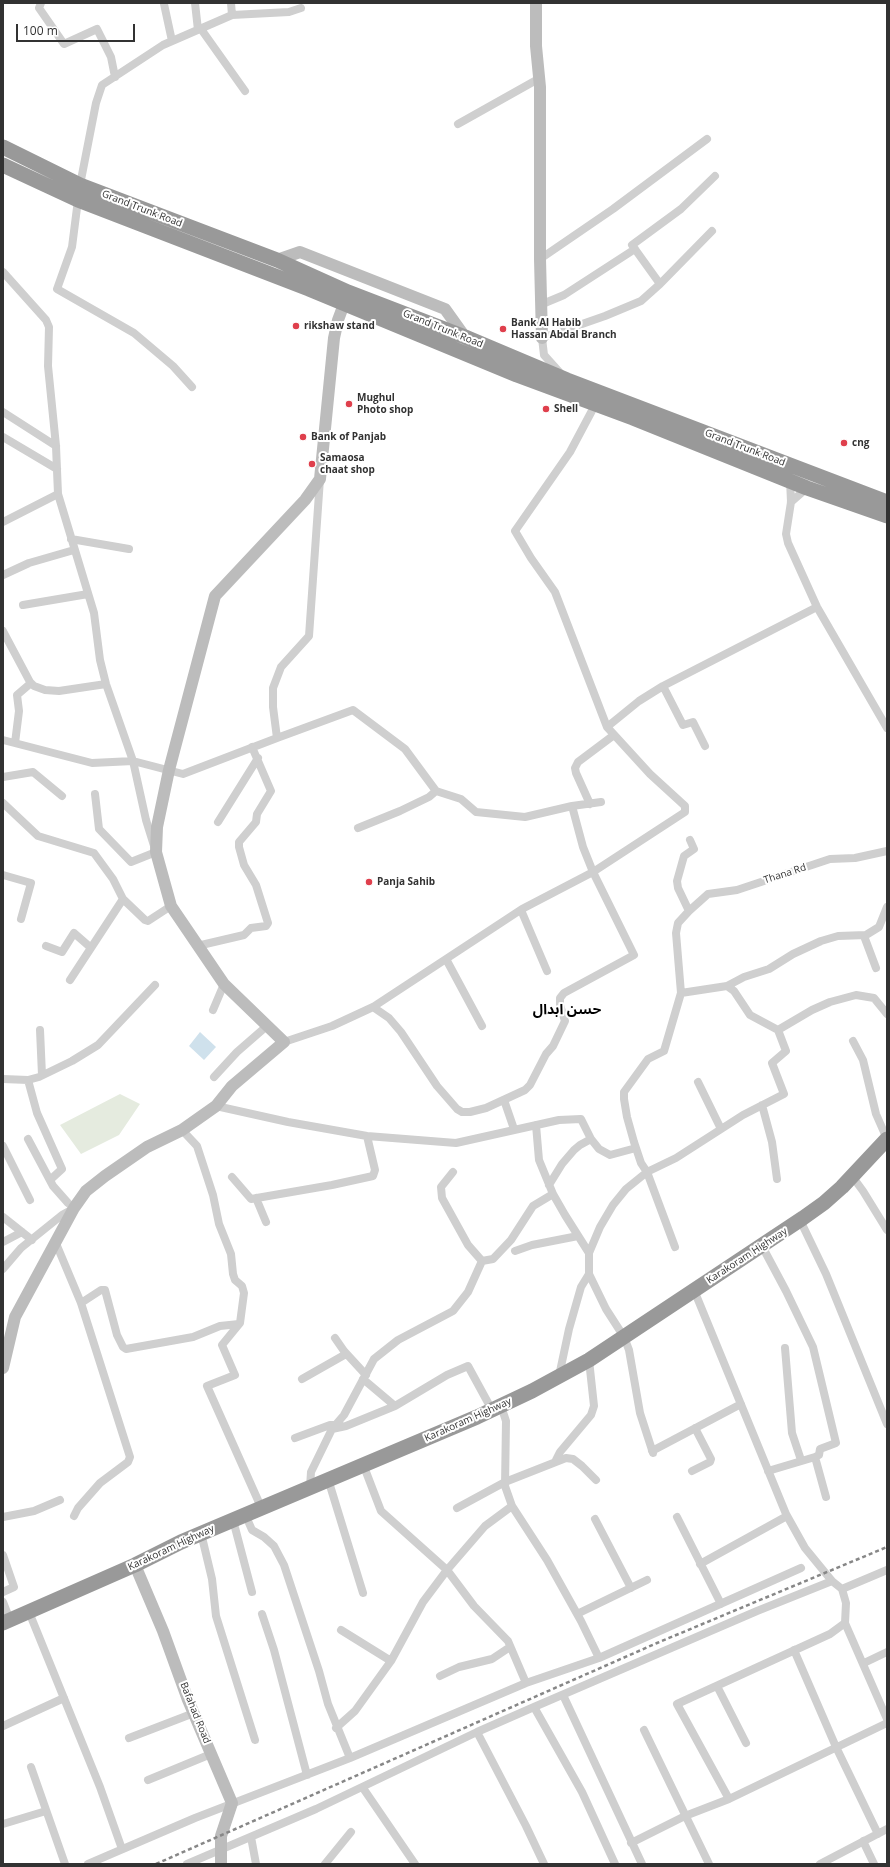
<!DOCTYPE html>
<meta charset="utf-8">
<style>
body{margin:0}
#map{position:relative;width:890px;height:1867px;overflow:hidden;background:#fff;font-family:"Open Sans",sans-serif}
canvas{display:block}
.frame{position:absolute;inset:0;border:4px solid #323232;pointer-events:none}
.scale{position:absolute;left:16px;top:24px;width:119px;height:18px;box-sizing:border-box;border:2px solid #323232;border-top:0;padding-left:5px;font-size:12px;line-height:14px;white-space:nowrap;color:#323232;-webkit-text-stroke:3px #fff;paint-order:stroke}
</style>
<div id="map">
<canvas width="890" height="1867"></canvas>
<div class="frame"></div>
<div class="scale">100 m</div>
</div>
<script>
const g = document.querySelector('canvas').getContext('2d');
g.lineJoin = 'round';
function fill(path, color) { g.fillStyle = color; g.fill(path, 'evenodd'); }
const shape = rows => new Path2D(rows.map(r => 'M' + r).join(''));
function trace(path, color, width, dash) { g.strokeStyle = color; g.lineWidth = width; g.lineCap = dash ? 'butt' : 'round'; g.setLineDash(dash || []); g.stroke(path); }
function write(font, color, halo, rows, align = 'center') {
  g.font = font + ' "Open Sans","Noto Sans Arabic",sans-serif'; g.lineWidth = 4; g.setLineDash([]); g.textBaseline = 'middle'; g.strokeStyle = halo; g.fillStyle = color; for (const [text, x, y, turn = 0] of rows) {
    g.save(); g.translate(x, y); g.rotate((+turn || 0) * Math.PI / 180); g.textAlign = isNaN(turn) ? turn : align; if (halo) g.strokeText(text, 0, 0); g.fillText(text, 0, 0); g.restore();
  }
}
fill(shape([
 [120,1094,140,1104,119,1135,81,1154,60,1125]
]), '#e5ebdf');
fill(shape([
 [200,1032,216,1047,204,1060,189,1046]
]), '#cfe1ec');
trace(shape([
 [41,3,39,8,64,44,97,29,111,57,115,77],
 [195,3,198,30],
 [231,3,232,15],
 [164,4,172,41],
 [201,29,245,91],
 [458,124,540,78],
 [80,185,96,103,102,85,163,45,232,15,289,12,301,8],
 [78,200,72,247,57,289,134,333,173,366,192,387],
 [540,259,613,209,707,139],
 [3,272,46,320,49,327,48,366,56,446,58,494,94,613,100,660,106,684,133,761,146,820,156,852,131,862,99,829,95,794],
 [660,284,632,245,681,209,715,176],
 [540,305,564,295,635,249],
 [562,375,544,355,542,338,605,316,641,301,660,284,712,231],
 [3,412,56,446],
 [3,437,57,469],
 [790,480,791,502,786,534,788,543,817,607,887,728],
 [791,502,807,488],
 [3,522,58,494],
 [71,539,129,549],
 [3,575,29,563,74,550],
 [23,605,88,594],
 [3,631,30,682,34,686,45,690,59,691,106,684],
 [663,686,683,725,693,722,705,746],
 [607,727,639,701,663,686,817,607],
 [277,738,353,710,405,749,436,791,461,799,476,812,525,817,572,806,601,802],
 [3,740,92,763,133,761,183,774,277,738,273,707,273,688,281,667,309,636,320,479],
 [15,743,19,711,17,695,31,683],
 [3,777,33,772,62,796],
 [3,803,38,836,94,853,113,879,123,899,145,920,148,921,171,906],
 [590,804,576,773,575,768,578,762,614,735],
 [218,822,258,758],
 [358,828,400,811,429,797,436,791],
 [3,875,31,883,21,919],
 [521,910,547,971],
 [689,911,708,894,737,890,830,859,855,858,887,851],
 [864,936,876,968],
 [46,946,62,952,74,933,90,947],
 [197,946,244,935,251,928,266,926,268,923,256,885,244,865,239,847,239,842,256,822,257,814,271,791,252,747],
 [446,959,482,1026],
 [70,980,123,899],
 [727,986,734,991,750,1015,778,1030,812,1010,830,1002,856,995,874,998,887,1014],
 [681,993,727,986,744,977,769,969,793,954,821,941,838,936,866,935,879,927,887,907],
 [373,1007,389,1018,401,1032,437,1086,457,1109,462,1112,470,1112,486,1108,525,1090,530,1085,546,1054,553,1046,565,1021,560,1005,560,998,564,993,634,955,593,872,583,847,572,806],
 [213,1010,224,984],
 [40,1030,42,1075],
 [853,1041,863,1060,876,1114,887,1139],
 [284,1042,332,1026,373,1007,522,909,593,872,685,812,685,806,650,774,607,727,555,592,531,558,515,531,570,452,595,405],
 [214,1077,237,1052,268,1025],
 [3,1079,28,1080,39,1077,72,1061,98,1045,155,985],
 [28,1080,37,1113,62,1169,50,1180],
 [698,1082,721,1129],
 [504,1100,514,1129],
 [762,1105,772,1142,777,1179],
 [216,1106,288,1122,367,1136,456,1143,559,1120,581,1119,591,1139,599,1149,610,1155,636,1148],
 [182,1130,197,1146,213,1195,219,1224,231,1254,233,1274,235,1280,242,1286,244,1293,240,1323,222,1345,235,1375,207,1386,261,1507],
 [28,1139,53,1186,68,1203,74,1208],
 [3,1146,30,1200],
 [453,1172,441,1187,442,1198,468,1245,482,1261],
 [852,1176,863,1191,887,1230],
 [232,1177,251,1199,332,1185,373,1176,375,1170,367,1136],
 [549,1185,562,1164,574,1150,580,1145,591,1139],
 [553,1194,565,1215,589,1253,589,1274,606,1309,624,1337,629,1350,640,1413,653,1453],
 [256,1198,266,1222],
 [3,1217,32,1240],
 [800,1220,826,1274,887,1424],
 [55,1241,81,1303,130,1457,128,1462,100,1483,78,1508,74,1516],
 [3,1242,22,1232],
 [762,1246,786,1291,813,1347,836,1443,820,1449,819,1455,815,1457,826,1497],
 [675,1247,647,1172,676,1158,743,1115,784,1094,772,1063,786,1051,778,1030],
 [515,1251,532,1245,578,1236],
 [589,1253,600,1227,613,1205,626,1189,647,1172,641,1163,634,1142,627,1117,624,1099,624,1092,648,1059,664,1051,681,993,676,933,678,923,689,911,678,888,677,881,684,856,694,849,690,840],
 [482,1261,493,1259,511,1240,533,1206,553,1194,539,1160,536,1125],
 [3,1269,21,1248,62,1215,73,1209],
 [694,1290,786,1514,805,1548,832,1581,842,1589,846,1603,845,1623,830,1634,677,1704,729,1799],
 [81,1303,101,1290,105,1290,117,1335,123,1347,126,1349,193,1337,220,1326,239,1324],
 [335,1338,344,1351,366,1375],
 [785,1348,792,1433,801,1460],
 [559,1376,569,1329,581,1287,589,1274],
 [302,1379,346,1354],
 [395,1406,447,1375,468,1366,492,1410],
 [501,1406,506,1421,505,1486,512,1506,547,1560,581,1621,599,1658],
 [332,1429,346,1426,395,1406,363,1379],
 [295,1438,330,1425,336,1425],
 [652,1451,741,1404],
 [556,1460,560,1452,591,1415,594,1406,589,1360],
 [363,1464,381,1511,447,1570,474,1606,508,1641,526,1683],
 [692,1471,710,1462,711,1459,695,1428],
 [768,1471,815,1457],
 [328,1479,363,1593],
 [310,1487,311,1472,332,1429,344,1415,374,1359,398,1340,453,1311,468,1292,482,1261],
 [457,1508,505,1482,566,1458,573,1459,582,1466,596,1480],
 [245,1514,252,1530,264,1537,274,1546,284,1565,319,1671,328,1704,350,1758],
 [3,1517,34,1511,60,1500],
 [677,1517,721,1604],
 [595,1519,631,1588],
 [233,1520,252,1592],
 [201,1533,212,1579,216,1616,255,1740],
 [3,1555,14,1587,3,1592],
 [700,1564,787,1516],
 [842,1589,887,1570],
 [3,1602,10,1620],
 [29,1612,100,1787,122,1849],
 [262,1614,274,1650,307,1775],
 [577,1614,647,1580],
 [845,1623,887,1719],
 [341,1630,391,1661],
 [794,1650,836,1747,878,1834],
 [864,1663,887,1652],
 [440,1676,459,1667,492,1659,510,1647],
 [717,1686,746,1743],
 [563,1695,642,1864],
 [534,1707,582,1792,615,1864],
 [3,1726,64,1698],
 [336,1728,355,1711,391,1661,423,1602,447,1570,485,1526,512,1506],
 [644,1730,709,1864],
 [477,1732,526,1826,544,1864],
 [129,1738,194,1713],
 [31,1767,65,1864],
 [148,1780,211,1754],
 [363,1788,415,1864],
 [3,1824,46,1811],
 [251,1837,256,1864],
 [863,1841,874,1864],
 [631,1843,685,1816,729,1799,887,1723],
 [88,1864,195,1818,350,1758,526,1683,599,1658,801,1568],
 [187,1864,316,1809,477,1732,534,1707,757,1611,832,1581],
 [325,1864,351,1832],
 [820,1864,887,1829]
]), '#cfcfcf', 8);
trace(shape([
 [536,3,536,46,540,87,540,259,542,338],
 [277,260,300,252,445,309,465,337],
 [3,1368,15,1317,74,1208,86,1191,105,1176,147,1147,182,1130,216,1106,232,1086,284,1042,224,984,171,906,156,852,157,827,169,770,215,596,305,500,320,479,334,338,338,320,344,304],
 [135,1565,163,1631,188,1700,232,1803,221,1836,221,1864]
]), '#bcbcbc', 12);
trace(shape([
 [3,147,80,185,277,260,348,292,465,337,567,380,887,502],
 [3,165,78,200,309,289,517,375,633,418,807,488,887,516],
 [3,1623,135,1565,181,1542,477,1417,532,1391,589,1360,803,1218,824,1203,842,1187,887,1139]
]), '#999', 15);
trace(shape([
 [156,1864,657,1643,887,1547]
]), '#878787', 2.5, [4, 3]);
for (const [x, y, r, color] of [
 [296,326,4,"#df3f4c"],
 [503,329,4,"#df3f4c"],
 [349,404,4,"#df3f4c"],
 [546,409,4,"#df3f4c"],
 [303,437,4,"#df3f4c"],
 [844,443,4,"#df3f4c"],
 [312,464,4,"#df3f4c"],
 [369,882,4,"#df3f4c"]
]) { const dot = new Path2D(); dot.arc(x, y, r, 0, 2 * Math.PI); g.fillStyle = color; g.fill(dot); trace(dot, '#fff', 1.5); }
write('10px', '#323232', '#fff', [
 ["Grand Trunk Road",142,209,21],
 ["Grand Trunk Road",443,329,22],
 ["Grand Trunk Road",745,448,21],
 ["Thana Rd",785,874,-18],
 ["Karakoram Highway",747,1256,-33],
 ["Karakoram Highway",468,1420,-24],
 ["Karakoram Highway",171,1548,-25],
 ["Bafahad Road",195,1713,68]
]);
write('bold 10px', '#323232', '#fff', [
 ["Bank Al Habib",511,323],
 ["Hassan Abdal Branch",511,335],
 ["rikshaw stand",304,326],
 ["Mughul",357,398],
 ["Photo shop",357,410],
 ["Shell",554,409],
 ["Bank of Panjab",311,437],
 ["cng",852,443],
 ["Samaosa",320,458],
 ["chaat shop",320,470],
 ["Panja Sahib",377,882]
], 'left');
write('bold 14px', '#000', '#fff', [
 ["حسن ابدال",567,1010]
]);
</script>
